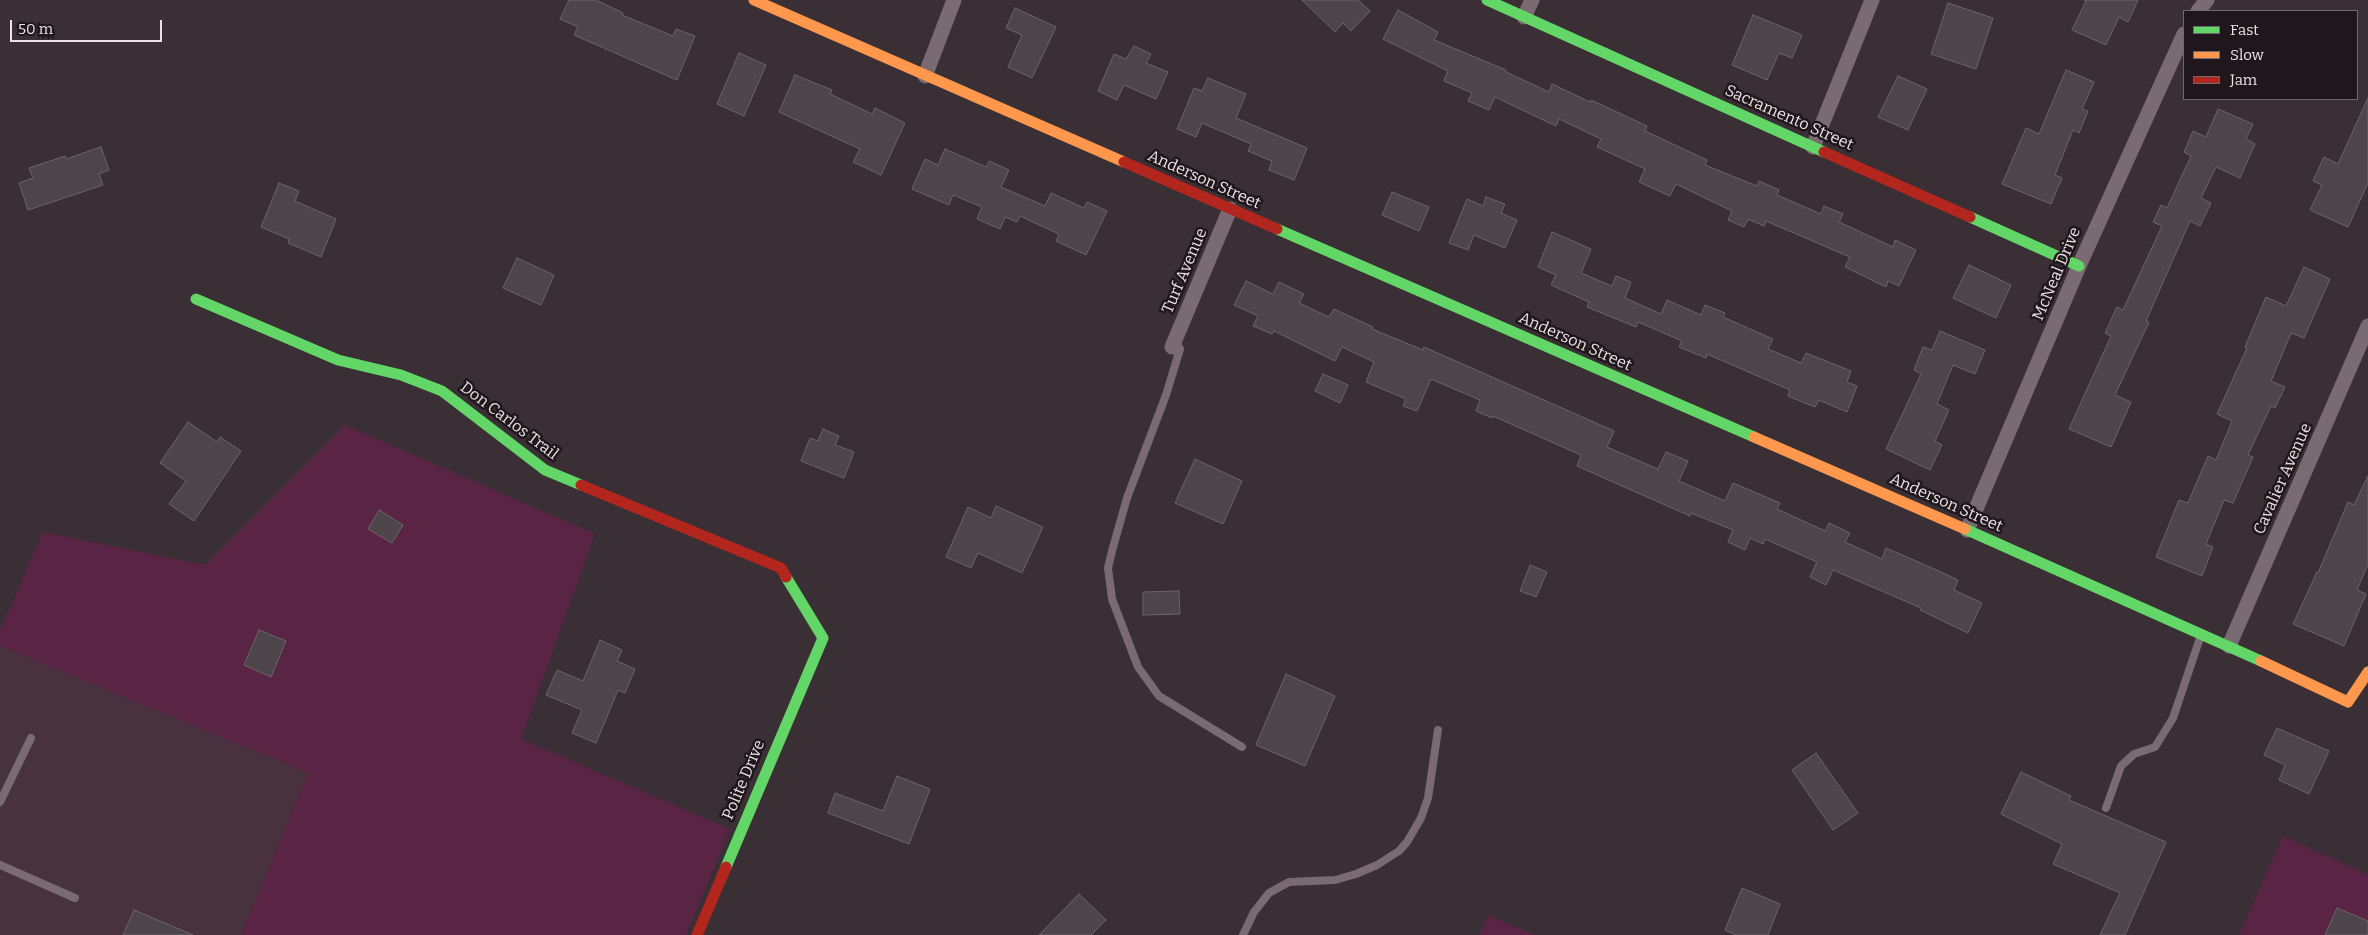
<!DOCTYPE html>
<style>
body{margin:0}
#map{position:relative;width:2368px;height:935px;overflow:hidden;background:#392f34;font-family:Bitter,serif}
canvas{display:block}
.legend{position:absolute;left:2183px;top:10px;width:175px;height:90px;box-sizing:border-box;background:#1f171b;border:1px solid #71686d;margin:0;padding:6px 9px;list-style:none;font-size:15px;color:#ece1e7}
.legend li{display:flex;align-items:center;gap:10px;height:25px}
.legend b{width:25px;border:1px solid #71686d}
.scale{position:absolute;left:10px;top:20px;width:152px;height:22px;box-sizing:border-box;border:2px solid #ece1e7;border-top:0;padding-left:6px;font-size:15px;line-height:18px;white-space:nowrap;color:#ece1e7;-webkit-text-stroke:4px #1f171b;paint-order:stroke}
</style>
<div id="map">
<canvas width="2368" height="935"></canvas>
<ul class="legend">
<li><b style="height:6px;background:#63d668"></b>Fast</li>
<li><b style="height:6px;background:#ff974d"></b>Slow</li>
<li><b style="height:6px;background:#b3261e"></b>Jam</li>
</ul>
<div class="scale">50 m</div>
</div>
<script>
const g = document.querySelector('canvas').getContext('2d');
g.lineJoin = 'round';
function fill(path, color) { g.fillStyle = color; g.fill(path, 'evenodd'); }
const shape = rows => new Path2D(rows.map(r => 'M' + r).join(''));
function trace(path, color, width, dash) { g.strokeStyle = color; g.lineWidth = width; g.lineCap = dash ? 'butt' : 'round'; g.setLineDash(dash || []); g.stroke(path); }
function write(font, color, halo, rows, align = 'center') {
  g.font = font + ' Bitter,serif'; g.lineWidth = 5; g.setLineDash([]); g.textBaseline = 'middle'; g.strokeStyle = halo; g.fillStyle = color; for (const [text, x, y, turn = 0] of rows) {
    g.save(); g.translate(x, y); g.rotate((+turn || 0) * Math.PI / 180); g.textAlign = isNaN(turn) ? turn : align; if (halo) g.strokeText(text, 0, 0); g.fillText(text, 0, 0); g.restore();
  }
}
fill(shape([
 [0,646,308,773,241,935,0,935]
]), '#48323e');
fill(shape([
 [345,425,595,534,521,739,730,829,686,935,241,935,308,773,0,646,0,630,43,532,205,565],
 [2283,836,2368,875,2368,935,2239,935],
 [1488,915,1535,935,1479,935]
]), '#5a2545');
const building = shape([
 [569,0,596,0,623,13,622,15,673,36,676,29,695,36,677,80,574,35,578,27,560,19,569,0],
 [1302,0,1358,0,1370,11,1351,31,1343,23,1335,32,1302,0],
 [2084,0,2138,0,2128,22,2119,17,2106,45,2072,30,2086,1,2084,0],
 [1948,3,1993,18,1976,69,1931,54,1948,3],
 [1015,8,1056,27,1032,78,1008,67,1022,35,1006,28,1015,8],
 [1398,10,1438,32,1434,40,1506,70,1506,72,1549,92,1552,84,1590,102,1591,100,1647,126,1645,131,1707,160,1705,165,1757,186,1759,181,1779,190,1777,195,1821,214,1824,206,1843,214,1839,222,1893,247,1895,240,1916,250,1899,286,1888,281,1886,287,1845,267,1850,257,1766,221,1764,226,1748,219,1744,227,1728,220,1732,211,1676,184,1670,196,1639,182,1645,169,1597,147,1601,139,1559,119,1556,126,1495,97,1489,110,1468,101,1472,93,1444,81,1448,71,1383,39,1398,10],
 [1753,15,1802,35,1792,58,1779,53,1767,80,1732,65,1753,15],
 [1134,46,1151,54,1146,63,1168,72,1156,99,1124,85,1117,100,1098,91,1114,54,1126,59,1134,46],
 [739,53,766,65,744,116,717,104,739,53],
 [2066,70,2094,82,2082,109,2088,111,2079,133,2073,130,2055,175,2062,178,2051,204,2002,184,2026,128,2039,134,2066,70],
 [795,75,832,90,830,94,872,114,875,108,905,123,881,175,853,162,860,149,779,112,795,75],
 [1898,76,1927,89,1908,130,1878,117,1898,76],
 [1208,78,1246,94,1236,118,1307,148,1294,180,1269,170,1272,161,1248,151,1251,144,1202,123,1196,137,1177,129,1194,88,1202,91,1208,78],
 [2368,98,2368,183,2348,227,2310,210,2322,185,2313,181,2324,157,2338,164,2368,98],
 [2218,109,2253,124,2246,139,2255,144,2240,178,2216,167,2201,198,2211,203,2200,226,2190,221,2146,321,2149,322,2115,395,2131,402,2111,447,2069,429,2111,336,2105,333,2117,307,2123,310,2162,226,2153,222,2161,205,2167,208,2191,156,2184,152,2193,131,2206,137,2218,109],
 [101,147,109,170,99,174,103,185,28,210,19,183,33,178,29,168,65,156,66,159,101,147],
 [945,149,986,167,989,161,1009,170,1001,187,1045,206,1051,193,1084,208,1087,202,1107,211,1086,255,1056,241,1059,234,1020,216,1017,222,1005,217,1000,229,977,219,982,207,953,195,949,205,912,189,925,159,938,165,945,149],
 [279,183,299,191,295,201,336,219,321,257,288,243,289,239,261,227,279,183],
 [1392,192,1429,207,1419,231,1382,215,1392,192],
 [1486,197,1505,204,1501,213,1517,220,1505,248,1474,235,1468,250,1449,243,1467,199,1483,206,1486,197],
 [1552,232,1591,249,1581,273,1612,286,1616,276,1631,282,1625,298,1661,314,1667,300,1701,315,1705,305,1725,313,1723,317,1773,339,1768,349,1801,363,1806,353,1851,371,1847,382,1857,386,1847,412,1819,400,1815,407,1788,396,1790,390,1707,354,1706,358,1679,347,1682,341,1638,322,1636,327,1587,307,1589,302,1551,285,1556,275,1538,267,1552,232],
 [517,258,554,275,541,305,503,288,517,258],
 [1969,265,2011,285,1996,318,1953,298,1969,265],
 [2304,267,2330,279,2304,338,2291,333,2271,381,2285,387,2275,408,2271,406,2248,455,2253,457,2233,503,2224,500,2206,544,2213,547,2202,576,2156,557,2179,500,2188,503,2208,456,2216,460,2232,421,2217,414,2247,348,2245,347,2266,297,2286,306,2304,267],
 [1246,281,1273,294,1279,282,1304,294,1299,303,1329,317,1334,309,1373,327,1372,329,1423,350,1424,347,1614,431,1607,447,1658,469,1666,452,1688,461,1679,481,1725,501,1733,483,1780,503,1777,509,1825,531,1829,523,1850,533,1845,542,1882,559,1886,548,1939,571,1958,580,1954,590,1982,603,1968,633,1920,610,1921,608,1833,570,1826,585,1810,577,1817,562,1765,539,1763,544,1750,538,1745,550,1728,542,1733,530,1691,513,1690,516,1577,466,1581,455,1493,416,1492,418,1476,411,1480,400,1431,379,1417,411,1403,406,1406,399,1366,382,1374,362,1342,347,1335,361,1274,331,1272,334,1253,326,1258,316,1234,305,1246,281],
 [1940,331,1985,350,1975,374,1953,365,1937,404,1949,410,1935,441,1942,445,1930,470,1886,449,1921,374,1914,370,1923,347,1932,350,1940,331],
 [1323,374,1348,385,1340,403,1315,391,1323,374],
 [188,422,217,442,220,437,241,451,194,521,169,504,186,481,160,463,188,422],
 [823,429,839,436,835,445,854,452,844,478,801,461,810,438,818,441,823,429],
 [1195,459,1242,481,1223,524,1175,503,1195,459],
 [2368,476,2368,564,2357,590,2366,594,2344,646,2293,624,2317,572,2318,573,2348,502,2354,505,2368,476],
 [996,506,1043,527,1022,573,978,553,971,568,946,557,968,507,991,518,996,506],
 [379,510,403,525,392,543,368,529,379,510],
 [1530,565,1547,572,1536,597,1520,591,1530,565],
 [1179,591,1180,614,1143,615,1143,592,1179,591],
 [259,630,286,641,271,677,244,665,259,630],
 [600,640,622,650,617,661,635,669,625,693,618,690,596,743,572,733,582,710,546,695,557,670,583,681,600,640],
 [1286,674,1335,696,1305,766,1256,745,1286,674],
 [2277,728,2329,751,2309,794,2279,780,2285,765,2264,755,2277,728],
 [1816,753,1858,813,1833,830,1792,770,1816,753],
 [2021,772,2071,796,2069,800,2166,842,2125,935,2100,935,2120,893,2053,864,2062,844,2001,814,2021,772],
 [897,776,930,789,909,844,828,813,835,793,883,811,897,776],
 [1742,888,1780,904,1768,935,1736,935,1725,930,1742,888],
 [1079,894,1106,920,1091,935,1039,935,1079,894],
 [2337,908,2368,921,2368,935,2325,935,2337,908],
 [134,910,193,935,123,935,134,910]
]);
fill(building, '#4d4549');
trace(building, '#6d6468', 1);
trace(shape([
 [1176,341,1180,349,1166,395,1127,498,1112,551,1108,568,1112,599,1138,667,1159,696,1242,747],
 [0,802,31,738],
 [2106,808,2121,766,2134,754,2155,747,2173,718,2201,635],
 [0,865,75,898],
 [1243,935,1254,912,1269,893,1289,882,1335,880,1356,874,1377,865,1399,851,1407,842,1421,818,1428,798,1438,730]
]), '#7a6a72', 8);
trace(shape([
 [2198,11,2207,0],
 [1524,17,1532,0],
 [925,76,954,0],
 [1813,147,1872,0],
 [1172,347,1230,209],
 [1967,530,2079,266,2184,34],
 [2229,646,2368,326]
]), '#7a6a72', 15);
trace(shape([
 [1487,0,1824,152],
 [1970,217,2079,266],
 [1277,229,1754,437],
 [196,299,338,360,401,375,442,391,545,470,581,485],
 [1965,529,2261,661],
 [726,867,823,638,786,577]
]), '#63d668', 11);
trace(shape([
 [754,0,1124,162],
 [1754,437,1965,529],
 [2261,661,2348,702,2368,672]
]), '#ff974d', 11);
trace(shape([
 [1824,152,1970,217],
 [1124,162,1277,229],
 [581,485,781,568,786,577],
 [697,935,726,867]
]), '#b3261e', 11);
write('16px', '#ece1e7', '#1f171b', [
 ["Sacramento Street",1789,118,24],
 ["Anderson Street",1204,180,24],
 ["Turf Avenue",1185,271,-67],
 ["McNeal Drive",2057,274,-67],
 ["Anderson Street",1575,342,24],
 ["Don Carlos Trail",509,421,37],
 ["Cavalier Avenue",2283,479,-66],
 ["Anderson Street",1946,503,24],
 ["Polite Drive",744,780,-67]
]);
</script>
